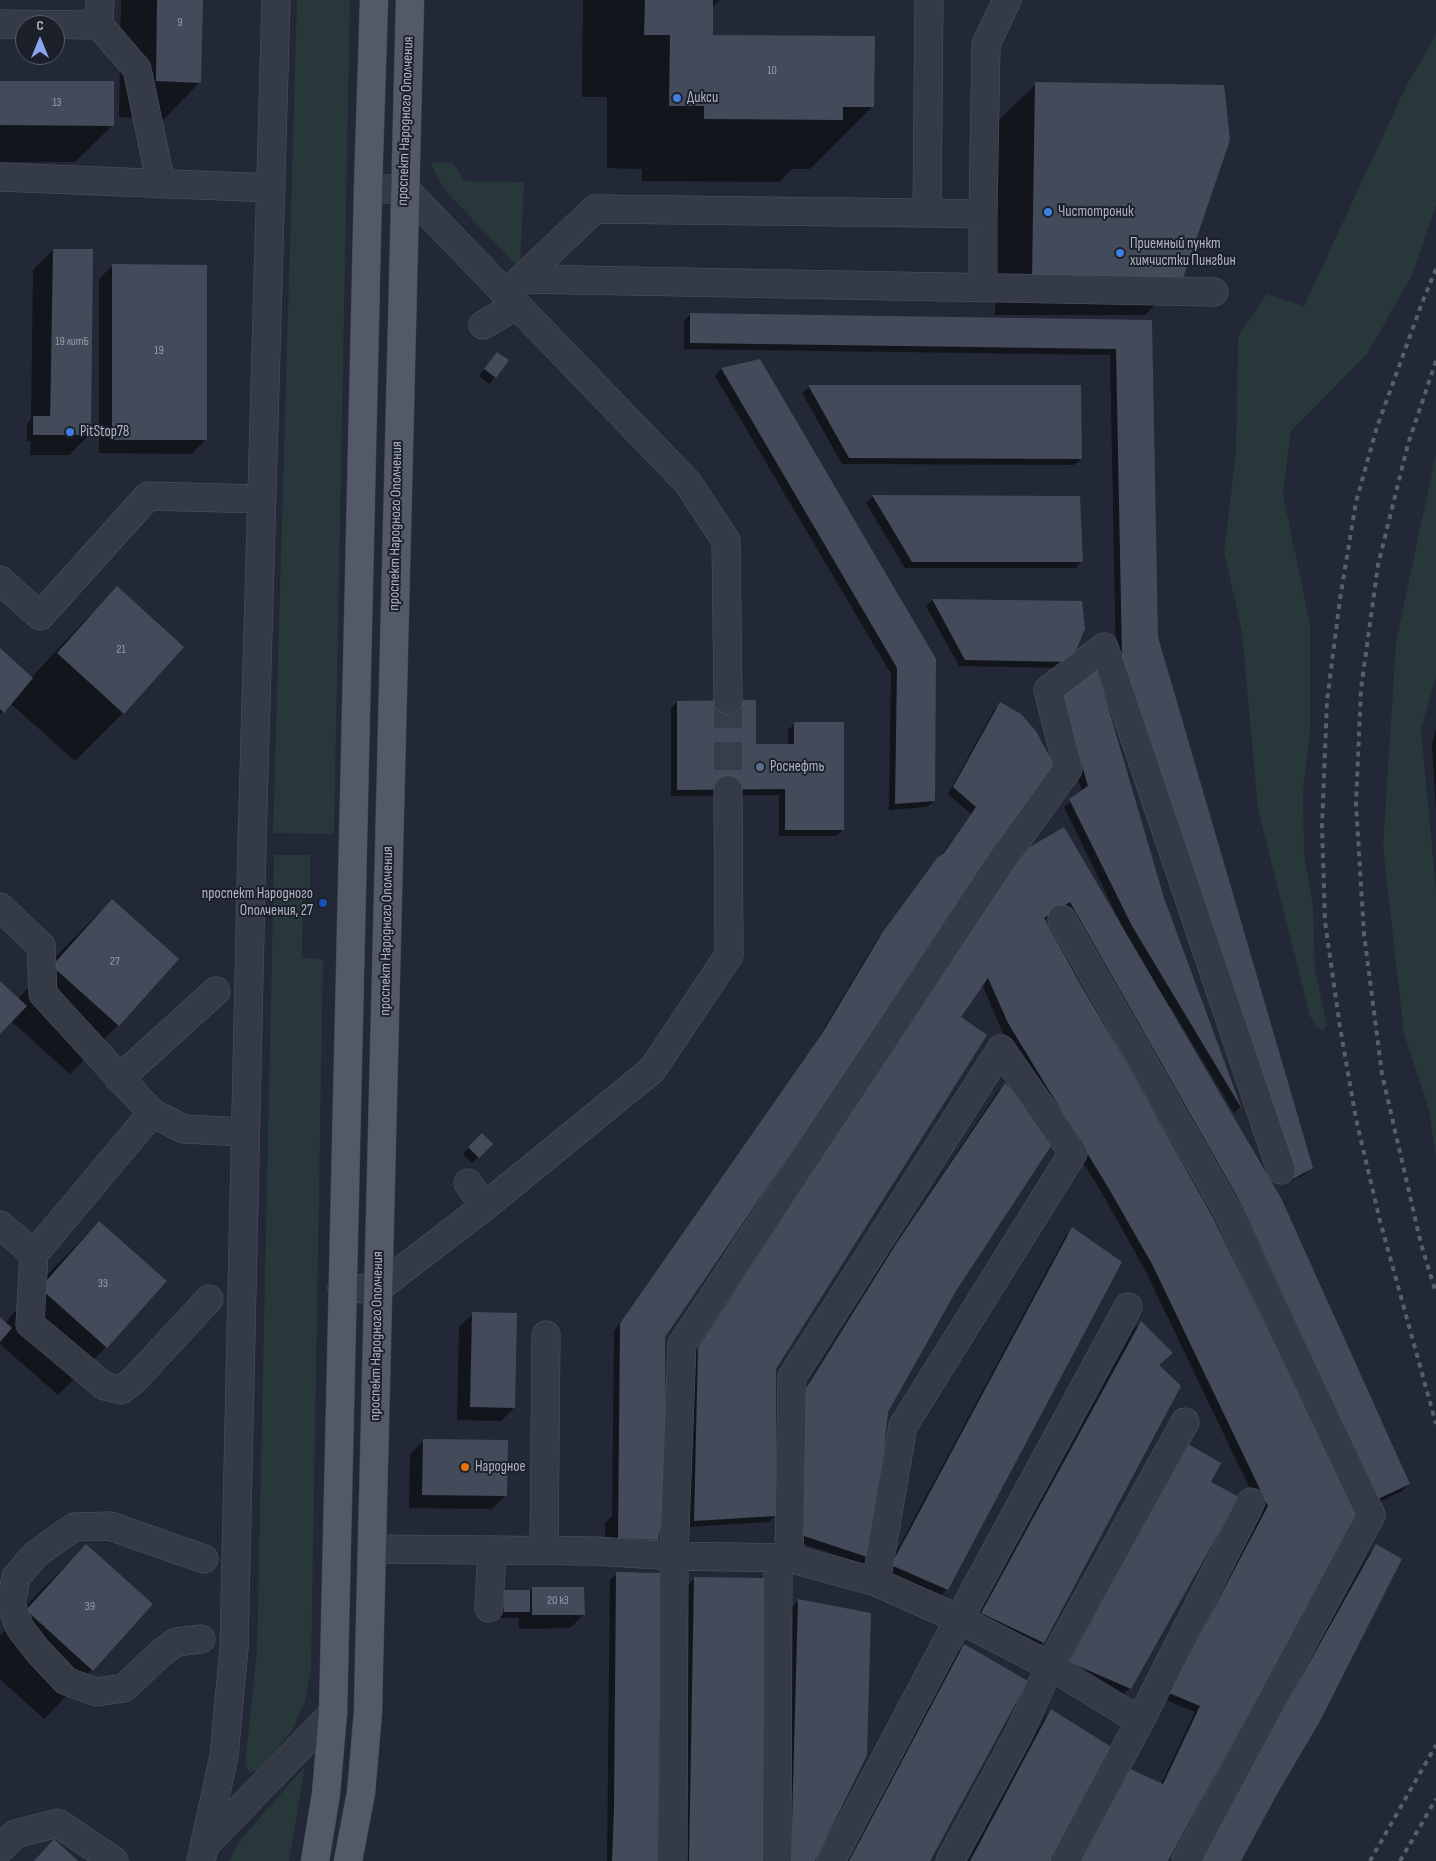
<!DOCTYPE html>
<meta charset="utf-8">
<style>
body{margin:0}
#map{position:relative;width:1436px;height:1861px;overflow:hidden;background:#222835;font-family:"Sofia Sans Condensed",sans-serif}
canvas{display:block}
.north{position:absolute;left:15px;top:15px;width:50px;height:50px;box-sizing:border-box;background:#1b202b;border:1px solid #575c68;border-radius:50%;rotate:0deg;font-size:14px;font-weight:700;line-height:20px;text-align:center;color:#b0b5c3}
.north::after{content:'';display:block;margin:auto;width:18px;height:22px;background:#8aa6ee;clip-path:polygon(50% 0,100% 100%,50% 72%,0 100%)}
</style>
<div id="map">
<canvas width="1436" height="1861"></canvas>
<div class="north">С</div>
</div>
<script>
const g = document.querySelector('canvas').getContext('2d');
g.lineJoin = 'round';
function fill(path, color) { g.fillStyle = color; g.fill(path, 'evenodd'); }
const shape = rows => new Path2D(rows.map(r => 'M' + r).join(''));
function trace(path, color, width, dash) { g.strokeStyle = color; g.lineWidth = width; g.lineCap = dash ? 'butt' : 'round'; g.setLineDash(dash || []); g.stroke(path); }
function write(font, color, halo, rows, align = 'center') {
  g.font = font + ' "Sofia Sans Condensed",sans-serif'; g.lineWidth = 4; g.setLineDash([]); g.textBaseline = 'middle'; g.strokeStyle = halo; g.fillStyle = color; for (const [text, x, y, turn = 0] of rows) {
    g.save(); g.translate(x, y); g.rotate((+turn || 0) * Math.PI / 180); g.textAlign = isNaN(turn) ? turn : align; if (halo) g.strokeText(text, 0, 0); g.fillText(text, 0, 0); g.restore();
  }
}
fill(shape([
 [297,0,350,0,334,834,273,833],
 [1436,35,1436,205,1413,273,1368,353,1291,431,1283,494,1310,625,1310,733,1303,791,1304,854,1313,906,1315,970,1327,1025,1323,1031,1315,1026,1310,1016,1258,810,1242,632,1224,552,1236,452,1238,336,1267,294,1304,306,1408,82],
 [430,162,453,163,465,181,524,182,520,269,452,198,440,182],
 [1436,453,1436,677,1421,729,1436,890,1436,1159,1429,1110,1404,1034,1383,847,1396,642],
 [274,855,310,855,310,894,303,894,302,958,323,959,311,1670,305,1702,291,1732,265,1762,256,1771,249,1772,245,1765,257,1650],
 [305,1766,289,1861,229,1861,238,1843]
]), '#27373a');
fill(shape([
 [121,0,202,0,200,82,163,120,119,117],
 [583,0,719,0,712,8,711,36,873,106,810,169,792,169,779,182,642,181,642,169,607,168,607,97,582,97],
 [0,82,113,125,75,162,0,162],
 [1036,84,1182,277,1145,315,995,315,998,121],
 [53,250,89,435,69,455,30,455,31,441,27,441,27,424,31,419,33,270],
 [113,265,205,440,192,454,99,453,99,279],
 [691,314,1151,321,1156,637,1311,1168,1305,1174,1286,1184,1116,665,1110,355,684,349,684,321],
 [497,353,495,377,489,384,479,376],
 [759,361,935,659,934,801,927,807,889,810,891,674,715,376,721,369],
 [809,387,1080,387,1081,459,1074,465,842,464,802,393],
 [872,497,1078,498,1082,561,1076,568,905,568,866,503],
 [117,588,123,713,75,761,10,703,0,715,0,649,31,678,69,637],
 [933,600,1070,661,1063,668,959,666,926,606],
 [1055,700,1163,898,1241,1106,1234,1113,1170,1006,1168,1007,1409,1484,1402,1491,1372,1505,1063,908,1044,920,1356,1514,1167,1861,1079,1861,1124,1777,1130,1771,1161,1784,1195,1712,1163,1699,1262,1514,1145,1270,1103,1195,1001,1029,982,984,959,1017,775,1369,775,1515,769,1522,688,1527,692,1354,1004,876,1023,855,1119,923,1120,922,1064,807,1082,792],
 [677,702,755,745,788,745,788,730,795,723,843,830,836,836,779,836,779,795,671,796,671,708],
 [1000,704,1035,732,664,1337,657,1539,644,1553,605,1551,605,1523,612,1516,614,1331,817,1040,876,941,931,866,940,857,971,814,948,794,994,710],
 [1436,728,1436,810,1432,744],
 [112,900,177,959,118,1025,70,1074,11,1021,0,1032,0,983,18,999,63,949],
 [1005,1085,955,1290,887,1412,866,1565,795,1541,799,1398,890,1252,998,1091],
 [482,1134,491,1144,472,1163,463,1154],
 [99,1222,106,1347,58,1395,0,1344,0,1319,5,1323,51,1271],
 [1073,1229,947,1589,941,1596,886,1571,1066,1235],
 [473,1314,514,1408,501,1421,457,1420,459,1327],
 [1141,1323,1158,1365,1043,1642,1036,1649,976,1620,1134,1329],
 [423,1441,506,1495,492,1509,409,1508,410,1454],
 [1182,1452,1130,1688,1123,1694,1064,1668],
 [86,1546,92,1670,44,1719,0,1679,0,1636,37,1594],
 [1376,1546,1275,1796,1239,1861,1257,1753,1370,1552],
 [617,1573,657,1861,607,1861,610,1580],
 [695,1578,762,1861,683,1861,688,1585],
 [532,1589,584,1614,570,1628,519,1629,519,1618,498,1618,498,1598,504,1591,530,1591],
 [798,1601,866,1754,815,1861,786,1861,792,1607],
 [964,1646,928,1861,848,1861,958,1652],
 [1051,1710,1054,1861,968,1861,1045,1717]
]), '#0007');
fill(shape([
 [157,0,203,0,201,83,156,81],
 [645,0,713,0,713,35,875,36,874,107,843,107,843,120,704,119,704,106,669,106,670,35,644,35],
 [0,81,114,81,114,126,0,125],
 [1035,82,1224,85,1230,140,1183,278,1032,278],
 [53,249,93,249,91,435,33,435,33,416,50,416,50,426],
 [112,264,207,265,207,440,112,440],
 [690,313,1152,320,1158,637,1313,1168,1293,1179,1122,658,1116,349,690,343],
 [497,352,509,360,496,378,484,369],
 [760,359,936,659,935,801,895,804,897,668,721,368],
 [808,385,1081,385,1082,459,849,458],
 [872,495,1080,496,1083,562,912,562],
 [117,586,184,647,124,714,57,653],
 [932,599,1082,601,1085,629,1071,662,965,660],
 [0,648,33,678,4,713,0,709],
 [1097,669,1164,898,1242,1109,1132,926,1069,799,1088,786,1061,693],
 [756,700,756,744,794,744,794,722,844,722,844,830,785,830,785,789,677,790,677,701],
 [1000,702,1021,714,1036,731,1055,767,665,1337,666,1498,658,1540,618,1538,620,1323,823,1032,882,933,937,858,944,853,976,807,953,787],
 [1064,827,1281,1198,1410,1484,1378,1499,1239,1200,1070,902,1044,918,1080,984,1128,1065,1213,1218,1358,1514,1168,1861,1081,1861,1130,1769,1163,1784,1200,1706,1169,1693,1268,1506,1152,1264,1109,1189,1008,1023,988,978,961,1017,987,1035,776,1369,776,1516,694,1521,698,1347,1011,868,1030,847],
 [112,899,179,959,119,1026,52,966],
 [0,981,27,1006,0,1034],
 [1005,1083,1027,1103,1051,1146,956,1291,888,1412,873,1559,801,1535,805,1390,896,1244],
 [482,1133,493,1144,479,1158,468,1147],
 [99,1221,167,1281,107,1348,40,1288],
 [1072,1227,1122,1262,948,1590,891,1565],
 [472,1312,517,1313,515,1408,470,1407],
 [0,1317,12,1328,0,1342],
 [1141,1321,1173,1353,1159,1365,1181,1386,1044,1643,981,1613],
 [423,1439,508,1440,507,1496,422,1495],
 [1188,1444,1221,1463,1211,1482,1239,1497,1131,1689,1069,1662],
 [86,1544,153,1604,93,1671,26,1610],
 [1376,1544,1402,1559,1320,1721,1276,1796,1241,1861,1201,1861,1263,1745],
 [616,1572,660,1573,658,1861,612,1861,614,1808],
 [694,1577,764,1578,763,1861,689,1861],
 [532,1587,584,1587,585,1615,532,1615],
 [504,1590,530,1590,530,1612,504,1612],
 [798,1599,871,1613,867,1755,815,1861,791,1861],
 [964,1644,1028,1681,930,1861,849,1861],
 [1051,1709,1116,1750,1056,1861,970,1861],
 [54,1839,78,1861,34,1861]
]), '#434b5a');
trace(shape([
 [728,700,728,790]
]), '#373d4a', 28, [28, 14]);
const minor = shape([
 [0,24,99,25,137,69,161,184],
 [99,25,100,0],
 [0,177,271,188],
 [368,189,405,189,688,483,726,541,728,700],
 [927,213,983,214,986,44,1007,0],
 [983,214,983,287],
 [523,279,1214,292],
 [516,284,595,209,927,213,929,0],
 [483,325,517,305],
 [0,580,40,616,148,496,261,499],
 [0,907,41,946,43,994,152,1113],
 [1062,919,1227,1210,1371,1515,1186,1861],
 [119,1079,216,991],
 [468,1183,484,1207],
 [0,1225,34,1254,152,1113,184,1129,245,1132],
 [34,1254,30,1324,104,1386,121,1390,134,1380,209,1299],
 [342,1288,377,1289,484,1207,652,1070,729,955,728,790],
 [372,1549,595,1551,674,1556,789,1558,876,1582,959,1619,1050,1666,1140,1721],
 [544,1551,546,1335],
 [789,1558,792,1377,1001,1049,1073,1153,903,1426,876,1582],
 [489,1608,492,1550],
 [201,1639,176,1642,161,1653,124,1688,96,1692,66,1681,37,1650,20,1628,11,1604,16,1577,36,1554,74,1527,110,1526,204,1559],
 [206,1844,333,1713],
 [0,1849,15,1834,58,1823,114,1861],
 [201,1861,224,1756,234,1648,252,843,276,0],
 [673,1861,674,1556,682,1344,1000,863,1068,769,1048,690,1104,647,1281,1170],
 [777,1861,778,1557],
 [831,1861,959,1619,1128,1307],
 [950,1861,1017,1737,1050,1666,1185,1422],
 [1065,1861,1140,1721,1251,1502]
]);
const major = shape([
 [315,1861,326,1794,333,1713,368,189,374,0],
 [348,1861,361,1793,368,1712,369,1664,410,0]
]);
trace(minor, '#505561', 29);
trace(major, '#3f4450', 29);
trace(minor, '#353b46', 28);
trace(major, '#535966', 28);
trace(shape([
 [1436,269,1422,303,1377,427,1356,502,1340,599,1327,701,1322,827,1325,922,1340,1027,1356,1119,1380,1221,1436,1424],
 [1436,361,1408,444,1378,565,1361,689,1356,804,1364,934,1382,1074,1421,1244,1436,1293],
 [1370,1861,1436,1745],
 [1400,1861,1436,1799]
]), '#585e6d', 4, [5, 5]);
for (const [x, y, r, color] of [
 [677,98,5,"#3f7fe0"],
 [1048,212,5,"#3f7fe0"],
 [1120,253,5,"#3f7fe0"],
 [70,432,5,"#3f7fe0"],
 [760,767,5,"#5c6f8a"],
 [323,903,5,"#1a4fb4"],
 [465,1467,5,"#e8710a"]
]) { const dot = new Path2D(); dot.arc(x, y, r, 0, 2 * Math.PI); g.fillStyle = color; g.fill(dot); trace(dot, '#1b202b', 2); }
write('12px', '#959aa9', null, [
 ["9",180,23],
 ["10",772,71],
 ["13",57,103],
 ["19 литБ",72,342],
 ["19",159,351],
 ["21",121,650],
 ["27",115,962],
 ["33",103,1284],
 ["20 к3",558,1601],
 ["39",90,1607]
]);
write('15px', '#b0b5c3', '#1b202b', [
 ["Дикси",687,98],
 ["Чистотроник",1058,212],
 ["Приемный пункт",1130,244],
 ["химчистки Пингвин",1130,261],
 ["PitStop78",80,432],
 ["Роснефть",770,767],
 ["проспект Народного",313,894,"right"],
 ["Ополчения, 27",313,911,"right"],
 ["Народное",475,1467]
], 'left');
write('15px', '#b0b5c3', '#1b202b', [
 ["проспект Народного Ополчения",406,121,-88],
 ["проспект Народного Ополчения",396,526,-89],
 ["проспект Народного Ополчения",387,931,-89],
 ["проспект Народного Ополчения",377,1336,-89]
]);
</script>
